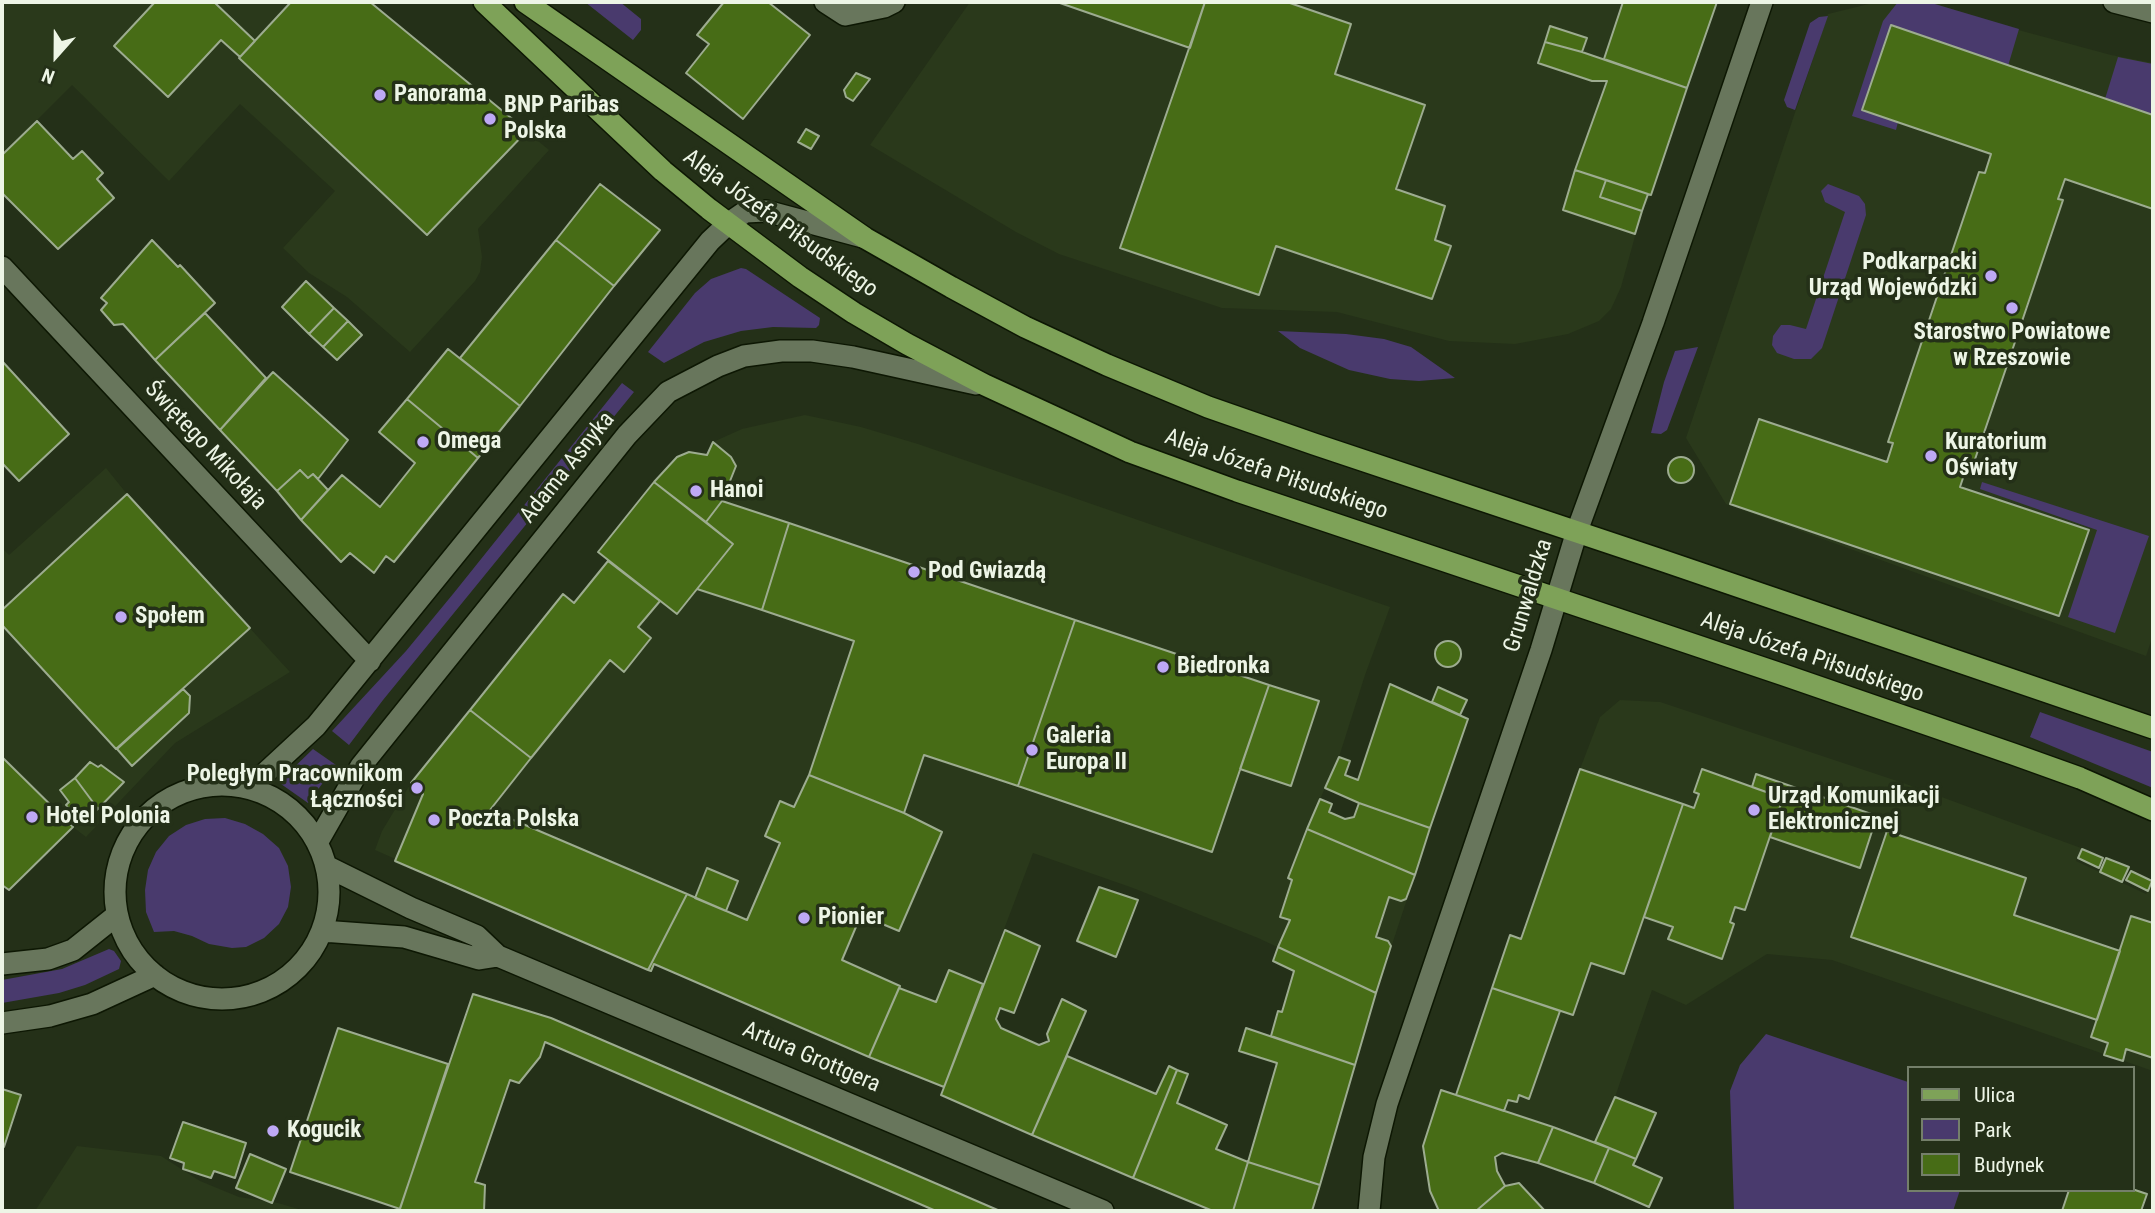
<!DOCTYPE html>
<meta charset="utf-8">
<style>
body{margin:0}
#map{position:relative;width:2155px;height:1213px;overflow:hidden;background:#243018;font-family:"Roboto Condensed",sans-serif}
canvas{display:block}
.frame{position:absolute;inset:0;border:4px solid #edf5e6;pointer-events:none}
.legend{position:absolute;left:1907px;top:1066px;width:228px;height:126px;box-sizing:border-box;background:#243018;border:2px solid #747f6a;margin:0;padding:9px 12px;list-style:none;font-size:21px;color:#edf5e6}
.legend li{display:flex;align-items:center;gap:14px;height:35px}
.legend b{width:35px;border:2px solid #747f6a}
.north{position:absolute;left:21px;top:21px;width:70px;height:70px;-webkit-text-stroke:5px #243018;paint-order:stroke;rotate:201deg;font-size:19px;font-weight:700;line-height:28px;text-align:center;color:#edf5e6}
.north::after{content:'';display:block;margin:auto;width:24px;height:32px;background:#edf5e6;clip-path:polygon(50% 0,100% 100%,50% 72%,0 100%)}
</style>
<div id="map">
<canvas width="2155" height="1213"></canvas>
<div class="frame"></div>
<ul class="legend">
<li><b style="height:9px;background:#7ea258"></b>Ulica</li>
<li><b style="height:19px;background:#493a6d"></b>Park</li>
<li><b style="height:19px;background:#476c16"></b>Budynek</li>
</ul>
<div class="north">N</div>
</div>
<script>
const g = document.querySelector('canvas').getContext('2d');
g.lineJoin = 'round';
function paint(path, color) { g.fillStyle = color; g.fill(path, 'evenodd'); }
const poly = rows => new Path2D(rows.map(r => 'M' + r).join(''));
function trace(path, color, width, dash) { g.strokeStyle = color; g.lineWidth = width; g.lineCap = dash ? 'butt' : 'round'; g.setLineDash(dash || []); g.stroke(path); }
function label(font, color, halo, rows, align = 'center') {
  g.font = font + ' "Roboto Condensed",sans-serif'; g.lineWidth = 7; g.setLineDash([]); g.textBaseline = 'middle'; g.strokeStyle = halo; g.fillStyle = color; for (const [text, x, y, turn = 0] of rows) {
    g.save(); g.translate(x, y); g.rotate((+turn || 0) * Math.PI / 180); g.textAlign = isNaN(turn) ? turn : align; if (halo) g.strokeText(text, 0, 0); g.fillText(text, 0, 0); g.restore();
  }
}
const built = poly([
 [2,2,370,2,549,150,478,229,482,257,480,272,475,281,410,352,347,297,309,273,283,248,335,191,240,104,169,181,72,85,2,155],
 [970,2,1717,2,1651,195,1642,211,1621,287,1611,309,1599,321,1568,334,1515,344,1449,341,1337,312,1222,308,1059,254,1016,232,870,145],
 [1877,2,1930,2,2011,28,2111,55,2153,63,2153,635,2146,656,1726,504,1686,438,1828,14],
 [805,415,861,427,918,444,1390,607,1365,675,1339,757,1307,828,1415,875,1376,993,1258,938,1133,888,1033,853,944,1087,654,964,648,970,375,850,382,831,411,783,563,594,574,602,608,561,677,614,733,544,654,482,670,463,677,457,689,452,707,454,713,442,742,429],
 [106,468,127,494,290,672,175,743,86,837,73,827,9,890,2,885,2,548,9,555],
 [1620,700,1660,702,1906,784,2081,848,2076,861,2146,894,2153,883,2153,1071,1832,960,1767,954,1686,1005,1652,990,1615,1097,1595,1142,1456,1095,1510,935,1521,939,1580,769,1600,717],
 [77,1146,161,1156,200,1181,239,1197,278,1203,305,1211,35,1211]
]);
const green = poly([
 [585,2,620,2,641,19,641,30,633,40],
 [1898,2,1928,2,2019,29,2008,66,1891,26,1862,109,1898,122,1896,130,1852,116,1883,21],
 [1828,16,1795,110,1787,107,1784,100,1810,23,1819,17],
 [2118,57,2153,64,2153,115,2105,99],
 [1828,184,1859,196,1865,204,1866,215,1822,348,1811,359,1794,359,1777,353,1772,345,1773,336,1781,325,1790,325,1806,329,1845,212,1825,202,1821,191],
 [741,268,746,269,820,318,819,325,816,328,773,327,741,331,704,342,664,363,648,352,695,293,711,279],
 [1278,331,1346,334,1384,339,1411,347,1455,378,1419,381,1390,379,1349,370,1300,348],
 [1698,347,1667,430,1661,434,1651,433,1664,382,1675,351],
 [622,383,634,392,383,700,349,745,332,731,406,651,453,594],
 [1982,482,2149,536,2115,633,2068,617,2097,530,1980,489],
 [2040,712,2153,752,2153,788,2030,737],
 [313,749,336,765,308,803,281,784,284,777],
 [225,818,245,824,263,834,279,848,288,866,291,887,288,907,279,924,264,938,246,947,232,948,209,944,192,936,174,931,154,932,146,912,145,890,148,870,156,852,169,836,186,825,205,819],
 [109,949,114,951,121,961,119,969,85,985,59,993,2,1003,2,980,62,969],
 [1766,1034,1908,1082,1908,1190,1960,1190,1953,1211,1734,1211,1730,1091,1740,1065]
]);
const building = poly([
 [155,2,214,2,255,41,240,57,221,40,168,97,114,46,155,2],
 [291,2,370,2,527,131,427,235,239,58,291,2],
 [724,2,768,2,810,35,743,119,686,73,709,44,697,35,724,2],
 [1057,2,1205,2,1190,48,1057,2],
 [1205,2,1287,2,1351,24,1335,74,1425,105,1396,189,1445,206,1435,240,1451,246,1432,299,1276,246,1259,295,1120,248,1205,2],
 [1623,2,1717,2,1687,88,1604,59,1623,2],
 [1891,25,2153,115,2153,209,2065,179,2058,199,2063,200,2015,342,1971,471,1966,469,1960,487,2089,530,2059,616,1730,504,1759,419,1887,462,1893,443,1888,442,1979,172,1985,173,1991,154,1862,110,1891,25],
 [1550,26,1587,38,1582,52,1545,42,1550,26],
 [1545,42,1582,52,1687,88,1651,195,1575,170,1607,81,1592,81,1538,63,1545,42],
 [856,73,870,79,853,101,846,97,844,90,856,73],
 [37,121,73,159,82,151,103,173,97,179,114,198,58,249,2,193,2,155,37,121],
 [806,129,819,136,811,149,798,142,806,129],
 [1575,170,1606,180,1600,197,1642,211,1635,234,1563,210,1575,170],
 [1606,180,1648,194,1642,211,1600,197,1606,180],
 [600,184,660,230,614,286,556,240,600,184],
 [152,240,178,267,180,265,215,303,155,360,123,324,114,325,101,310,107,303,101,298,152,240],
 [556,240,614,286,520,406,460,358,556,240],
 [306,281,334,308,309,334,282,307,306,281],
 [334,308,348,321,323,347,309,334,334,308],
 [205,313,266,378,220,430,155,360,205,313],
 [348,321,362,335,337,360,323,347,348,321],
 [448,349,520,406,478,458,407,399,448,349],
 [2,361,69,434,19,481,2,463,2,361],
 [273,372,348,440,318,479,313,474,308,478,300,470,277,491,220,430,273,372],
 [407,399,478,458,394,562,386,556,374,573,350,553,341,562,301,520,342,475,380,507,415,463,379,432,407,399],
 [713,442,731,457,736,466,722,501,706,522,654,482,677,457,689,452,707,455,713,442],
 '1668 470a13 13 0 1 1 26 0a13 13 0 1 1-26 0Z',
 [300,470,308,478,313,474,328,490,301,520,277,491,300,470],
 [654,482,733,544,677,614,598,552,654,482],
 [127,494,250,628,116,749,2,625,2,610,127,494],
 [722,501,789,523,762,610,697,589,733,544,706,522,722,501],
 [789,523,1075,620,1018,786,924,755,904,813,809,775,854,641,762,610,789,523],
 [608,561,660,601,638,627,651,638,624,672,610,660,531,758,470,710,563,594,574,603,608,561],
 [1075,620,1269,685,1212,852,1018,786,1075,620],
 '1435 654a13 13 0 1 1 26 0a13 13 0 1 1-26 0Z',
 [1390,684,1468,719,1430,828,1359,803,1325,788,1339,757,1350,761,1345,775,1358,780,1390,684],
 [1269,685,1319,701,1291,786,1240,769,1269,685],
 [1438,687,1467,700,1460,715,1432,702,1438,687],
 [183,689,190,696,189,713,132,766,117,749,183,689],
 [470,710,531,758,490,810,687,894,648,970,395,861,423,794,411,783,470,710],
 [3,758,73,827,9,890,2,885,3,758],
 [90,762,98,767,101,765,124,782,98,809,75,778,90,762],
 [1580,769,1683,804,1624,974,1591,963,1573,1015,1492,988,1510,935,1521,939,1580,769],
 [1702,769,1783,798,1745,910,1735,907,1730,922,1734,924,1722,959,1668,939,1673,927,1644,917,1683,804,1694,808,1699,794,1694,792,1702,769],
 [1756,774,1877,816,1860,868,1770,837,1783,798,1752,787,1756,774],
 [809,775,904,813,942,832,899,931,861,915,842,960,900,986,869,1057,654,964,651,971,648,970,687,894,747,920,780,843,765,836,780,801,794,807,809,775],
 [75,778,98,809,79,824,66,805,69,802,60,790,75,778],
 [1320,799,1332,804,1329,812,1345,819,1354,817,1359,803,1430,828,1415,875,1307,829,1320,799],
 [1307,829,1415,875,1406,899,1401,901,1389,897,1376,937,1388,941,1391,946,1376,993,1278,947,1290,920,1280,917,1292,880,1288,878,1307,829],
 [1887,831,2026,878,2014,915,2120,951,2097,1020,1851,937,1887,831],
 [2082,849,2103,858,2099,868,2078,858,2082,849],
 [2106,858,2129,867,2122,882,2100,872,2106,858],
 [707,868,738,881,726,911,695,898,707,868],
 [2131,871,2152,881,2148,891,2126,880,2131,871],
 [1099,887,1138,900,1116,957,1077,941,1099,887],
 [2131,916,2153,923,2153,1058,2126,1049,2123,1061,2104,1055,2108,1043,2091,1037,2131,916],
 [1005,930,1040,946,1014,1013,1000,1008,996,1019,1001,1028,1039,1045,1049,1041,1047,1034,1062,999,1086,1011,1032,1135,941,1095,1005,930],
 [1278,947,1376,993,1355,1065,1271,1036,1278,1011,1282,1012,1294,971,1273,961,1278,947],
 [949,970,983,984,944,1087,869,1057,899,988,936,1002,949,970],
 [1492,988,1560,1011,1529,1099,1519,1095,1517,1102,1508,1100,1504,1111,1456,1095,1492,988],
 [473,994,551,1018,1000,1211,936,1211,545,1042,540,1057,519,1083,510,1080,475,1182,485,1185,484,1211,399,1211,473,994],
 [338,1028,448,1064,400,1209,290,1172,338,1028],
 [1246,1028,1355,1065,1320,1185,1248,1162,1277,1063,1239,1051,1246,1028],
 [1067,1056,1156,1094,1169,1066,1177,1070,1133,1178,1032,1135,1067,1056],
 [1177,1070,1188,1074,1177,1103,1227,1125,1216,1149,1248,1162,1233,1211,1213,1211,1133,1178,1177,1070],
 [2,1089,21,1095,4,1147,2,1147,2,1089],
 [1441,1090,1553,1127,1538,1163,1502,1153,1495,1157,1497,1171,1505,1186,1476,1211,1439,1211,1430,1191,1423,1146,1441,1090],
 [1615,1097,1656,1113,1636,1159,1595,1142,1615,1097],
 [183,1122,246,1143,235,1178,214,1171,211,1178,183,1169,184,1163,170,1158,183,1122],
 [1553,1127,1609,1148,1594,1183,1538,1163,1553,1127],
 [1609,1148,1636,1159,1633,1165,1662,1178,1649,1207,1594,1183,1609,1148],
 [250,1154,286,1169,272,1203,236,1188,250,1154],
 [1248,1162,1320,1185,1312,1211,1233,1211,1248,1162],
 [1519,1183,1545,1211,1476,1211,1505,1186,1519,1183],
 [2132,1189,2147,1194,2141,1211,2062,1211,2069,1190,2132,1189]
]);
const minor = poly([
 [825,2,845,15,884,7,894,2],
 [2114,2,2153,12],
 [2,267,370,661],
 '115 892a107 107 0 1 1 214 0a107 107 0 1 1-214 0Z',
 [249,788,316,726,710,241,729,223,745,212,766,211,863,237],
 [317,843,361,766,627,435,668,392,718,366,744,356,781,351,812,351,853,357,976,384],
 [326,866,411,908,477,936,498,956,1103,1211],
 [322,931,404,937,479,959,498,956],
 [2,964,48,959,73,950,117,915],
 [2,1023,50,1016,92,1004,155,975],
 [1369,1211,1374,1157,1387,1104,1541,650,1577,531,1653,323,1762,2]
]);
const major = poly([
 [484,2,663,171,709,209,800,277,854,313,907,344,985,385,1130,452,1237,491,1784,675,2013,754,2080,778,2153,810],
 [525,2,865,238,951,287,1025,327,1107,365,1208,407,1314,444,1664,561,2153,728]
]);
const markers = [
 [380,95,7,"#bea9f5"],
 [490,119,7,"#bea9f5"],
 [1991,276,7,"#bea9f5"],
 [2012,308,7,"#bea9f5"],
 [423,442,7,"#bea9f5"],
 [1931,456,7,"#bea9f5"],
 [696,491,7,"#bea9f5"],
 [914,572,7,"#bea9f5"],
 [121,617,7,"#bea9f5"],
 [1163,667,7,"#bea9f5"],
 [1032,750,7,"#bea9f5"],
 [417,788,7,"#bea9f5"],
 [1754,810,7,"#bea9f5"],
 [32,817,7,"#bea9f5"],
 [434,820,7,"#bea9f5"],
 [804,918,7,"#bea9f5"],
 [273,1131,7,"#bea9f5"]
];
const poiNames = [
 ["Panorama",394,95],
 ["BNP Paribas",504,106],
 ["Polska",504,132],
 ["Podkarpacki",1977,263,"right"],
 ["Urząd Wojewódzki",1977,289,"right"],
 ["Starostwo Powiatowe",2012,333,"center"],
 ["w Rzeszowie",2012,359,"center"],
 ["Omega",437,442],
 ["Kuratorium",1945,443],
 ["Oświaty",1945,469],
 ["Hanoi",710,491],
 ["Pod Gwiazdą",928,572],
 ["Społem",135,617],
 ["Biedronka",1177,667],
 ["Galeria",1046,737],
 ["Europa II",1046,763],
 ["Poległym Pracownikom",403,775,"right"],
 ["Łączności",403,801,"right"],
 ["Urząd Komunikacji",1768,797],
 ["Elektronicznej",1768,823],
 ["Hotel Polonia",46,817],
 ["Poczta Polska",448,820],
 ["Pionier",818,918],
 ["Kogucik",287,1131]
];
const streetNames = [
 ["Aleja Józefa Piłsudskiego",780,224,36],
 ["Świętego Mikołaja",205,446,47],
 ["Adama Asnyka",568,468,-51],
 ["Aleja Józefa Piłsudskiego",1276,475,19],
 ["Grunwaldzka",1529,596,-73],
 ["Aleja Józefa Piłsudskiego",1812,658,19],
 ["Artura Grottgera",811,1058,23]
];
paint(built, '#2a391b');
paint(green, '#493a6d');
paint(building, '#476c16');
trace(building, '#9dac90', 2);
trace(minor, '#0d1703', 24);
trace(major, '#0d1703', 24);
trace(minor, '#68765c', 21);
trace(major, '#7ea258', 21);
for (const [x, y, r, color] of markers) { const dot = new Path2D(); dot.arc(x, y, r, 0, 2 * Math.PI); g.fillStyle = color; g.fill(dot); trace(dot, '#243018', 2.5); }
label('bold 23px', '#edf5e6', '#243018', poiNames, 'left');
label('23px', '#edf5e6', '#243018', streetNames);
</script>
